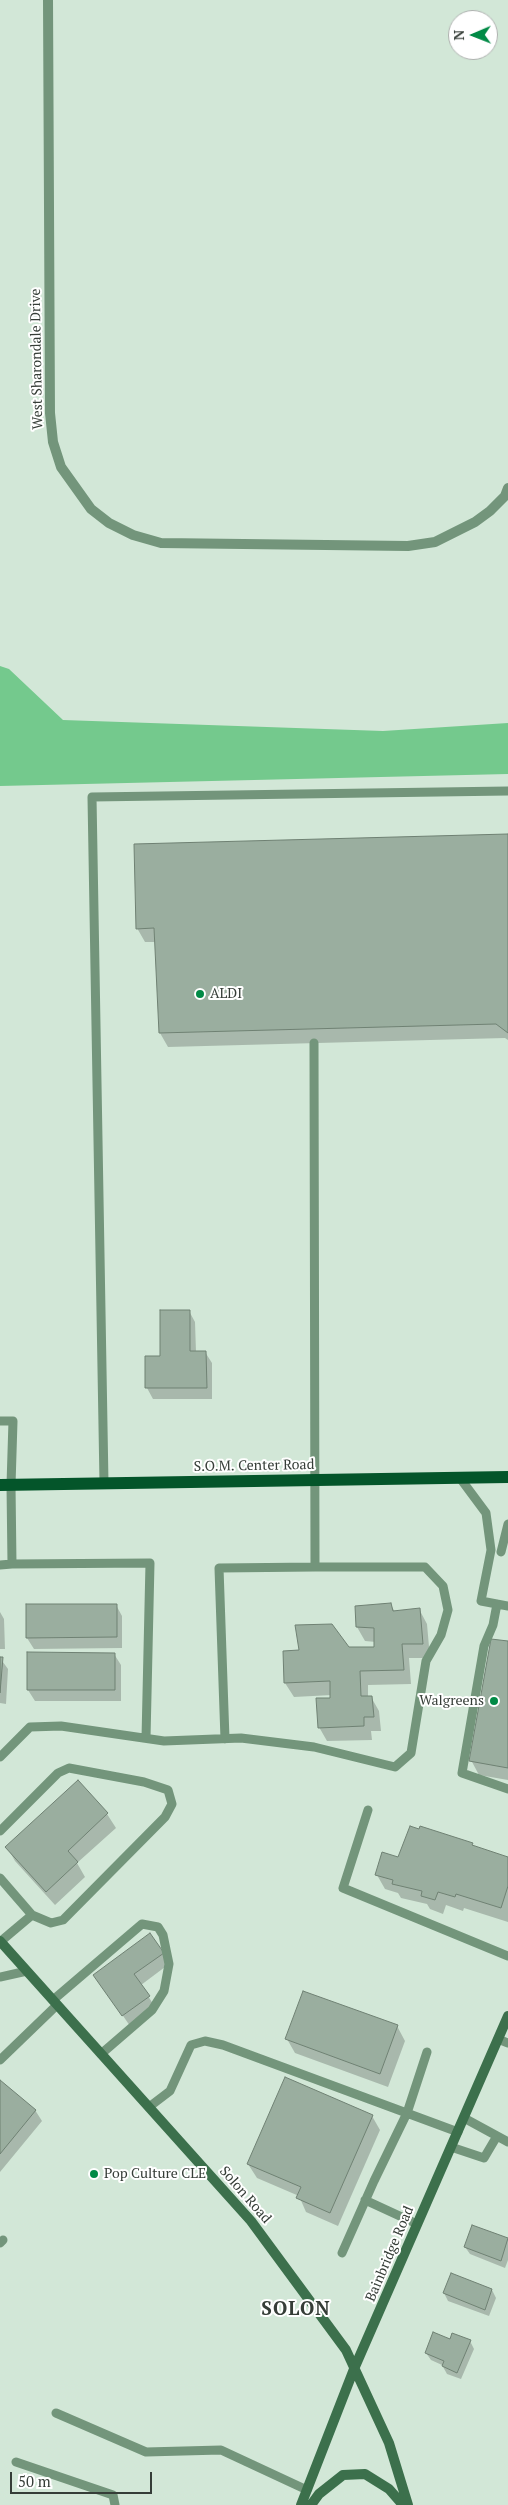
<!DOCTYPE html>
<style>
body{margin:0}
#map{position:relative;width:508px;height:2505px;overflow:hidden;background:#d2e7d7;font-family:"PT Serif",serif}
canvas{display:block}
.north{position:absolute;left:448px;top:10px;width:50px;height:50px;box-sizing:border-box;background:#fff;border:1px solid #aeb1af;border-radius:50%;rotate:269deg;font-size:14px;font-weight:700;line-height:20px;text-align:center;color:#353d37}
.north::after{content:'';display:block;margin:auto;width:18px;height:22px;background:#018a46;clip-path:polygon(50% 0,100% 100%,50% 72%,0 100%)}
.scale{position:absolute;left:10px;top:2472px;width:142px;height:22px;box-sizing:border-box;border:2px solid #353d37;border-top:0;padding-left:6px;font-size:15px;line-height:18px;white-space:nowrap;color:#353d37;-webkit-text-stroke:4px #fff;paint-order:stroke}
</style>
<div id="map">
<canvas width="508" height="2505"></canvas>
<div class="north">N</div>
<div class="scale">50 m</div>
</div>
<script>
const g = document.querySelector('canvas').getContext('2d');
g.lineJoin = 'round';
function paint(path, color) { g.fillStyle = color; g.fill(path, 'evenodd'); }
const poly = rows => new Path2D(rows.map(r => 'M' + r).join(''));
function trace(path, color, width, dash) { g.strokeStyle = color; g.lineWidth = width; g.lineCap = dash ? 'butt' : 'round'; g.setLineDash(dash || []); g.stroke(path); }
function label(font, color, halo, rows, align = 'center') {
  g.font = font + ' "PT Serif",serif'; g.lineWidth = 4; g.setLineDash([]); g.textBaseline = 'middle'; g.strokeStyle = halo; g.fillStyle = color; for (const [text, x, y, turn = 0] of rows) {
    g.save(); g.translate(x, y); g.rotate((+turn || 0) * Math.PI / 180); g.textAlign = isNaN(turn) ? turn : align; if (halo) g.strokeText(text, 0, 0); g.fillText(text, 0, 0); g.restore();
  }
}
const forest = poly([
 [0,666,9,669,63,720,383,731,508,723,508,774,0,786]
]);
const shadow = poly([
 [508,835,508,1040,505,1038,168,1047,160,1033,155,942,145,942,137,928],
 [189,1311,195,1322,196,1352,205,1352,212,1363,212,1399,153,1399,147,1388,161,1357],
 [390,1604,395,1612,419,1609,427,1624,430,1658,409,1658,411,1684,368,1685,368,1697,371,1697,379,1711,381,1731,371,1731,372,1740,327,1741,319,1727,332,1695,294,1697,285,1683,349,1649,376,1648,376,1642,365,1641,357,1627],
 [116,1605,122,1616,122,1648,34,1649,27,1638],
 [0,1612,4,1619,5,1649,0,1649],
 [508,1643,508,1780,479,1775,471,1760],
 [114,1654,121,1665,121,1701,35,1701,28,1690],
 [0,1658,8,1669,6,1704,0,1703],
 [78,1782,107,1814,116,1828,77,1863,85,1877,55,1905,15,1861,7,1847],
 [472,1844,474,1847,508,1858,508,1922,464,1908,463,1911,446,1905,443,1914,430,1909,427,1904,401,1898,398,1893,385,1889,377,1875,399,1859],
 [163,1953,169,1964,141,1985,155,2007,130,2026,95,1975],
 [397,2026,405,2041,388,2087,295,2053,287,2039],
 [0,2081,35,2110,42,2121,0,2172],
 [372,2116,380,2130,338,2226,306,2212,299,2196,257,2178,248,2164],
 [473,2226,508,2240,508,2260,505,2268,470,2254,465,2247],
 [492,2290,496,2298,489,2316,448,2301,444,2293],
 [451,2341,470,2341,474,2349,461,2379,447,2374,442,2365,431,2360,426,2353]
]);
const building = poly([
 [508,834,508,1033,496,1024,159,1033,154,928,136,929,134,844,508,834],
 [160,1310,190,1310,190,1351,206,1351,207,1388,145,1388,145,1356,160,1356,160,1310],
 [391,1603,393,1611,420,1608,423,1644,402,1644,404,1670,360,1671,361,1696,372,1696,374,1717,364,1717,364,1726,318,1728,316,1698,330,1698,330,1681,284,1683,283,1651,299,1650,295,1625,332,1624,349,1647,374,1647,374,1628,356,1627,355,1606,391,1603],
 [26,1604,117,1604,117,1637,26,1638,26,1604],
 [491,1639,508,1641,508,1768,469,1761,491,1639],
 [27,1652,115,1653,115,1690,27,1690,27,1652],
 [0,1657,3,1657,0,1693,0,1657],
 [78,1780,108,1813,68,1851,78,1862,46,1892,5,1847,78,1780],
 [410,1826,419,1829,420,1826,473,1843,472,1845,508,1857,508,1886,501,1908,456,1894,455,1897,438,1892,435,1900,421,1896,422,1891,392,1884,393,1880,375,1875,382,1852,398,1857,410,1826],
 [150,1933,164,1953,134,1974,150,1996,122,2016,93,1975,150,1933],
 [303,1991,398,2025,380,2074,285,2039,303,1991],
 [285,2077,373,2115,330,2213,296,2198,301,2187,247,2164,285,2077],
 [0,2080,36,2110,0,2154,0,2080],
 [472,2225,508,2238,501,2261,464,2247,472,2225],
 [451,2273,492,2289,485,2310,443,2293,451,2273],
 [433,2332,450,2339,452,2333,471,2340,457,2373,442,2366,444,2361,425,2353,433,2332]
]);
const lane = poly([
 [0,1421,13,1421,11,1485,12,1564,0,1565],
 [460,1478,486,1513,491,1550,481,1601,508,1606],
 [104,1483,92,797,508,791],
 [501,1552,508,1524],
 [12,1564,150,1563,146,1738],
 [497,1604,493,1625,484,1646,462,1773,508,1789],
 [225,1739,219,1568,315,1567],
 [0,1757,30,1727,61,1726,164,1741,241,1738,314,1747,395,1767,411,1753,426,1661,441,1635,448,1610,443,1586,425,1567,315,1567,314,1043],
 [368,1810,343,1888,508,1956],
 [0,1831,58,1773,69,1768,144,1782,168,1790,172,1804,165,1817,63,1920,51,1923,32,1915,0,1942],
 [0,1878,32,1915],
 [0,1977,27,1971],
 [53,2000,142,1924,158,1927,163,1935,169,1964,164,1991,152,2010,101,2054],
 [498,2039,508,2043],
 [0,2060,57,2005],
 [149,2107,170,2091,191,2045,205,2041,223,2045,458,2132],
 [464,2118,508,2142],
 [451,2147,484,2158,497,2136],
 [365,2200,417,2224],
 [0,2243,3,2240],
 [342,2253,374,2181,407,2113,427,2052],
 [56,2413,146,2452,221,2450,307,2490],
 [16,2462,113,2495,115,2505]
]);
const street = poly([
 [48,0,50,413,53,442,61,467,91,509,109,523,133,535,161,543,408,546,435,542,475,522,490,511,505,496,508,488]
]);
const secondary = poly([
 [0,1941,251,2221,346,2350,389,2443,408,2505],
 [301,2505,354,2369,508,2016],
 [311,2505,319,2494,343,2475,365,2474,389,2489,403,2505]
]);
const primary = poly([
 [0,1485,508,1477]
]);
const markers = [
 [200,994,5,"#018a46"],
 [494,1701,5,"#018a46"],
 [94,2174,5,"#018a46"]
];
const streetNames = [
 ["West Sharondale Drive",37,359,-91],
 ["S.O.M. Center Road",254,1466,-1],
 ["Solon Road",245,2195,49],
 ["Bainbridge Road",390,2254,-67]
];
const poiNames = [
 ["ALDI",210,994],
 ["Walgreens",484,1701,"right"],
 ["Pop Culture CLE",104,2174]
];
const districtNames = [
 ["SOLON",296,2310]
];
paint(forest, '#74c98d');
paint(shadow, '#0003');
paint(building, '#9aae9f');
trace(building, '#6f8173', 1);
trace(lane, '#73957b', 9);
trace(street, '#73957b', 10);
trace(secondary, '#3c704c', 10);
trace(primary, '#04552a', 12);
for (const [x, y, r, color] of markers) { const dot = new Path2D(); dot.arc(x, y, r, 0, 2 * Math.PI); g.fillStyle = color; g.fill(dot); trace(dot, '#fff', 2); }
label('14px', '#353d37', '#fff', streetNames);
label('14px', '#353d37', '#fff', poiNames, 'left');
g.letterSpacing = '1px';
label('bold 19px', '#353d37', '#fff', districtNames);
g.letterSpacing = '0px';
</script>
